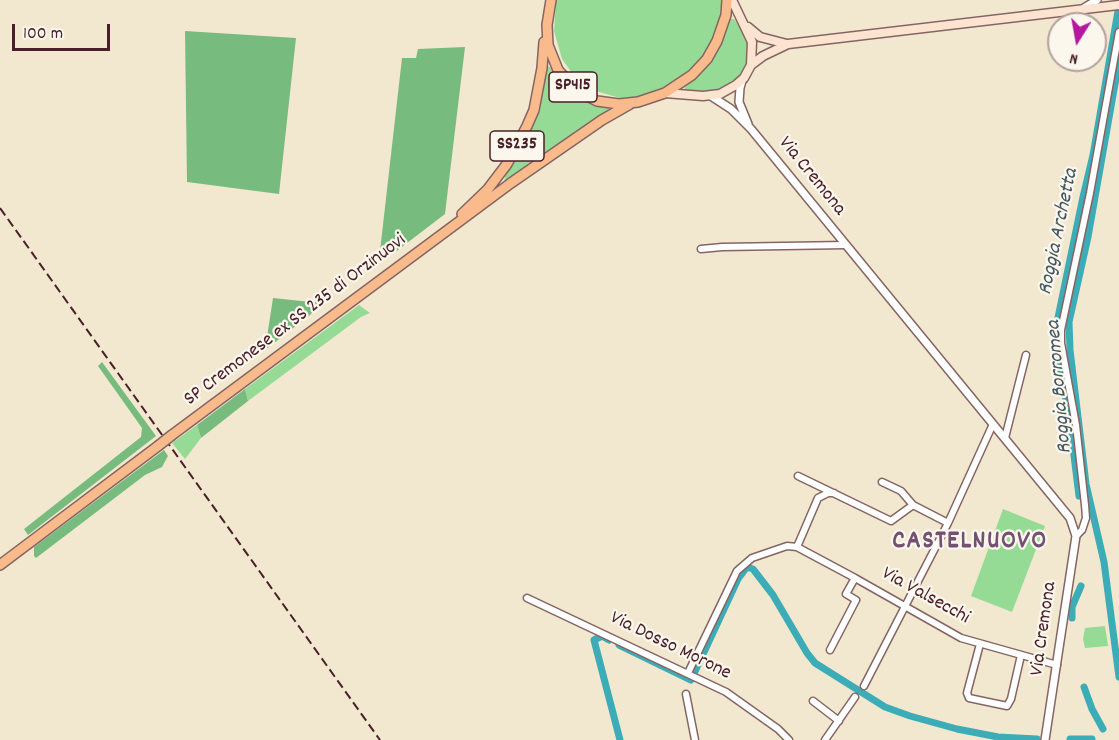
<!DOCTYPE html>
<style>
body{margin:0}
#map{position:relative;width:1119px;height:740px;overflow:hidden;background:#f2e8cf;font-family:Dekko,sans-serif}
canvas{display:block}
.north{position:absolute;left:1047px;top:12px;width:60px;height:60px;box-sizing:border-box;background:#fbf7ec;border:2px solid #b4a19f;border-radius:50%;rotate:191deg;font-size:16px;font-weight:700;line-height:24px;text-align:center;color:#4a1f2b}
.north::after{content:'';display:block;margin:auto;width:21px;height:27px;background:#b5179e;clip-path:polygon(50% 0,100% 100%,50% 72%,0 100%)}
.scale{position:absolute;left:12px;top:24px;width:98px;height:27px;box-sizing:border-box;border:3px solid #4a1f2b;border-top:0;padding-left:8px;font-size:18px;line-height:21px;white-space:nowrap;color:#4a1f2b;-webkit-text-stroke:4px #fbf7ec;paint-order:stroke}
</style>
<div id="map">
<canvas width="1119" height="740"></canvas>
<div class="north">N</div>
<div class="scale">100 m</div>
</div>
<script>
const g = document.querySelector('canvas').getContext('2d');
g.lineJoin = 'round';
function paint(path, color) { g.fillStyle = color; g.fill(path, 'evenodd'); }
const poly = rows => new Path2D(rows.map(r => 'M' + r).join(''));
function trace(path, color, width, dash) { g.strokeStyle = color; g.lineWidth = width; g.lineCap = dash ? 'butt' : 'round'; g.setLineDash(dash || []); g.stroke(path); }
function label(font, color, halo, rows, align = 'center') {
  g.font = font + ' Dekko,sans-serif'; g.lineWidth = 4.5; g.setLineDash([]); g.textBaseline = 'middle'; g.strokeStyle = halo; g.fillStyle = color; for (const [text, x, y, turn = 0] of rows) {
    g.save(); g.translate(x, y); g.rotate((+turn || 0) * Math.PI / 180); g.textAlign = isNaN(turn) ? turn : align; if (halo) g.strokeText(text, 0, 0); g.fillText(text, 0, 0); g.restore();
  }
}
const green = poly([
 [556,0,722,0,721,14,713,39,704,55,689,70,667,86,654,92,637,97,620,98,592,90,572,73,562,59,554,31],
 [730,19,734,19,747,36,749,45,749,56,744,69,735,81,721,89,711,92,684,90,686,85,697,76,711,62,722,42],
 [546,66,550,67,561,83,571,93,585,101,608,108,610,111,504,184,505,177,523,145,534,121,543,87],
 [359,305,370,313,361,317,248,401,245,389],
 [197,425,201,438,185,459,172,443],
 [1003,509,1045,526,1012,612,971,596],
 [1105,626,1108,646,1085,648,1083,639,1085,628]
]);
const forest = poly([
 [185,31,296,38,279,194,187,182],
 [465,47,445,214,394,253,380,251,402,58,416,58,418,49],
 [273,298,311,302,323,301,310,315,265,350],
 [102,362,156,436,28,535,24,529,141,437,142,428,98,366],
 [245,389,248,401,201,438,197,425],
 [164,450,168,456,162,467,145,475,36,558,34,556,34,547]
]);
const canal = poly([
 [1119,61,1088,237,1069,322,1070,350,1086,484,1104,562,1119,677],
 [1079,496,1069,415,1054,337,1083,197,1093,155,1118,11],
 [1072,618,1072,607,1081,586],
 [609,640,602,636,594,640,620,740],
 [619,645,691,680,738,579,747,567,753,569,773,595,807,653,815,663,885,707,910,716,957,729,998,737,1037,739],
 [1084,687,1092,709,1103,729],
 [1070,739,1092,739]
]);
const minor = poly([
 [701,249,722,247,846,245],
 [1005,438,1026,355],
 [798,476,891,521,913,505],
 [882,482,901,491,913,505,948,523],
 [1076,536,1082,530,1086,518,1085,505,1076,425,1061,343,1061,330,1090,193,1119,32],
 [797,547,818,498,828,493,834,493],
 [527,598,726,692,778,729,789,740],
 [980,644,967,693,969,698,1007,706,1011,699,1021,655],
 [830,650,856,600,846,594,855,578],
 [688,673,737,571,752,558,787,546,797,547,855,578,961,638,1057,665],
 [864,686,948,523,993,424],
 [686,694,695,740],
 [813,701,839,721],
 [825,740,855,697]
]);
const tertiary = poly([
 [1084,8,1097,0],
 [742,81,740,88,739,102,748,124],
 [711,96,731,109,751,129,1070,518,1076,536,1045,740]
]);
const secondary = poly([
 [732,0,752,42,751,65],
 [748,27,760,37,787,44],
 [665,93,703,96,720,94,736,85,744,78,751,65,763,56,788,44,1119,5]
]);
const primary = poly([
 [551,0,547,25,548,45,558,70,577,91,597,101,619,104,638,102,665,93,692,75,707,59,717,41,726,15,727,0],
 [462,214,488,189,507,164,527,126,534,110,542,68,544,42],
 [172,435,511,183,602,120,630,104],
 [0,565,158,446]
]);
const rail = poly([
 [0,208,380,740]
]);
const primaryBridge = poly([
 [158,446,172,435]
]);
const shields = [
 [573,87,48],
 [517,146,54]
];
const shieldNames = [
 ["SP415",573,87],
 ["SS235",517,146]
];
const streetNames = [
 ["Via Cremona",811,177,51],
 ["SP Cremonese ex SS 235 di Orzinuovi",296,321,-37],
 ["Via Valsecchi",925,597,29],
 ["Via Cremona",1045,629,-82],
 ["Via Dosso Morone",670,647,26]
];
const waterNames = [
 ["Roggia Archetta",1060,232,-78],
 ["Roggia Borromea",1061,387,-95]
];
const districtNames = [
 ["CASTELNUOVO",970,543]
];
paint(green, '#95db95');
paint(forest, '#78bb7e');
trace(canal, '#3cadb6', 7);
trace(minor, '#856564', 9);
trace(tertiary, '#856564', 10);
trace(secondary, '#856564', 11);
trace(primary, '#856564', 12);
trace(minor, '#fff', 6);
trace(tertiary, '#fff', 7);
trace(secondary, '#fde4d1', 8);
trace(primary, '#fabb8c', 9);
trace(rail, '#4a1f2b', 2, [9, 4.5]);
trace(primaryBridge, '#856564', 12, []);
trace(primaryBridge, '#fabb8c', 9);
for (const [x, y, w] of shields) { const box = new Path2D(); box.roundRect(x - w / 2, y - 15, w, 30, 4.5); g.fillStyle = '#fbf7ec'; g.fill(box); trace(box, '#4a1f2b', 1.5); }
label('bold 18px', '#4a1f2b', null, shieldNames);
label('20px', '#4a1f2b', '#fbf7ec', streetNames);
label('italic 21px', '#445863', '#fbf7ec', waterNames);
g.letterSpacing = '1.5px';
label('bold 26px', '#745072', '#fbf7ec', districtNames);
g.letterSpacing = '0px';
</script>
